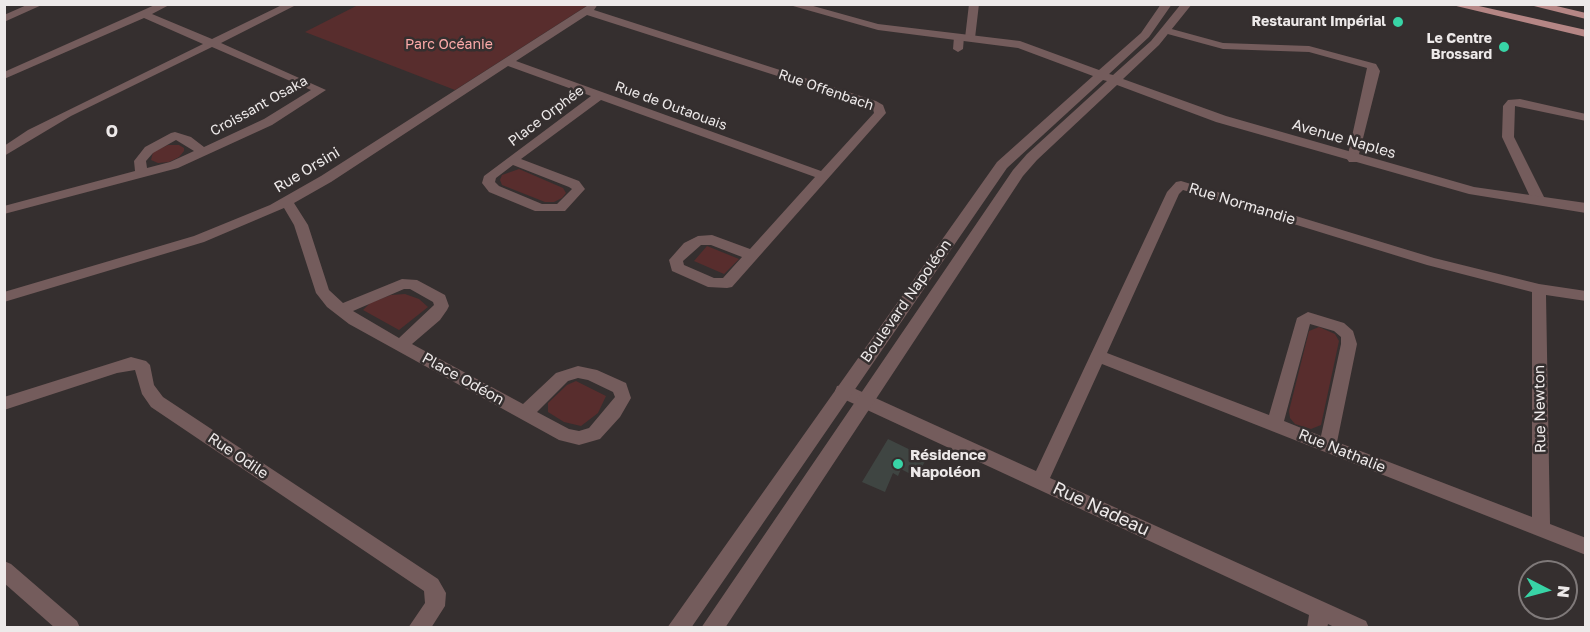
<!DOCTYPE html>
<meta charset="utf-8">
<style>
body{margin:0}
#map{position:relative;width:1590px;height:632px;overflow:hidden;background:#352f2f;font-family:"Golos Text",sans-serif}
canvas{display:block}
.frame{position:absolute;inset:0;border:6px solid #ede9e9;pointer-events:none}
.north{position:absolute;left:1518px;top:560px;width:60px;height:60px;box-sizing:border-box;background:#352f2f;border:2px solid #7f7979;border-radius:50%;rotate:96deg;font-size:16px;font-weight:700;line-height:24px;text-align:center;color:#ede9e9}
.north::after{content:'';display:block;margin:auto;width:21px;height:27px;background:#38d4a6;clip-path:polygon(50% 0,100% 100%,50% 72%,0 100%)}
</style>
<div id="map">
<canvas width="1590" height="632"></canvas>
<div class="frame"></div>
<div class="north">N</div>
</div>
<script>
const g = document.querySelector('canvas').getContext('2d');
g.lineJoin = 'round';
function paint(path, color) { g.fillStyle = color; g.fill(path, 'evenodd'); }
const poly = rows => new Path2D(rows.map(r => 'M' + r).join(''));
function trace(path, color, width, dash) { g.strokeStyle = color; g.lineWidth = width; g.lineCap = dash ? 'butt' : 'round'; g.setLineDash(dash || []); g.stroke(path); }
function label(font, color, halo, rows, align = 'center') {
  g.font = font + ' "Golos Text",sans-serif'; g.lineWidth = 5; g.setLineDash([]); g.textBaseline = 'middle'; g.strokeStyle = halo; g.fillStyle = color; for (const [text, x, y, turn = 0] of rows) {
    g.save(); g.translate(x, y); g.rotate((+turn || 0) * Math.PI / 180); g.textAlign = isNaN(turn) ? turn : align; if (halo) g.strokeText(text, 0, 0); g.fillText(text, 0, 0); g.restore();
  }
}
const green = poly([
 [360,4,588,4,588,5,455,90,305,32],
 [168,145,179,145,184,148,184,151,179,157,169,162,158,163,151,160,153,152],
 [519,169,563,188,566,193,562,198,554,202,545,202,502,185,500,180,502,175],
 [707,246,739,259,724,274,694,261],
 [405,294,419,299,428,307,399,330,363,310,370,303,391,295],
 [1319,327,1335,334,1339,341,1321,425,1311,429,1295,424,1290,418,1289,411,1309,331],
 [576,381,606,396,598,413,581,426,564,422,548,412,548,403,567,385]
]);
const building = poly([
 [888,439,927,458,916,477,901,469,898,476,893,473,885,492,862,482]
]);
const minor = poly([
 [29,4,44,4,4,22,4,15,29,4],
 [157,4,171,4,152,14,212,39,284,4,298,4,221,43,326,90,272,125,178,168,4,214,4,206,135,171,134,161,145,147,171,133,175,132,191,137,204,147,264,119,311,90,212,47,71,116,4,156,4,146,28,130,203,44,144,18,4,79,4,72,157,4],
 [176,140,194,151,170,162,147,168,146,161,153,153,176,140],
 [590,4,598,4,594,10,876,101,883,105,886,113,732,287,727,288,708,287,672,271,669,260,684,243,698,236,712,235,750,249,815,177,601,100,521,159,579,181,585,189,565,211,535,211,489,192,482,183,484,176,591,96,508,66,331,182,294,203,308,225,329,290,343,303,402,279,417,280,445,295,449,306,447,310,440,320,412,344,523,404,556,373,578,366,597,370,626,383,631,398,620,417,600,439,579,445,559,440,349,324,327,307,316,293,294,225,284,208,204,242,4,302,4,292,194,236,270,205,321,176,590,4],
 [587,15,868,105,873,109,874,113,821,171,516,61,587,15],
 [513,165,569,187,572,189,557,204,542,204,499,186,495,182,496,178,513,165],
 [701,245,711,245,742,257,723,278,714,278,684,265,683,261,701,245],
 [404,289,410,289,433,302,434,305,399,338,353,311,404,289],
 [578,378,588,380,613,392,615,397,589,428,579,431,569,429,537,412,568,381,578,378],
 [969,4,979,4,975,38,970,41,965,38,969,4],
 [1168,28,1223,43,1309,46,1376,64,1380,71,1357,162,1349,162,1347,159,1367,68,1309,52,1223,49,1164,33,1163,31,1168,28],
 [959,34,964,37,963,49,958,52,953,49,954,37,959,34],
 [1520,99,1586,114,1586,121,1515,106,1514,137,1546,201,1539,205,1532,201,1502,137,1503,106,1508,100,1520,99],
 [1181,181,1434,258,1539,284,1586,291,1586,301,1546,295,1550,524,1586,538,1586,555,1102,364,1050,478,1366,621,1369,628,1336,628,1328,624,1327,628,1307,628,1309,615,837,396,835,391,837,386,843,385,849,386,1036,471,1167,192,1176,182,1181,181],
 [1183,190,1427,265,1532,292,1532,517,1337,442,1357,344,1353,331,1344,323,1308,312,1297,318,1269,415,1107,353,1179,194,1183,190],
 [1310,324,1334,331,1341,337,1341,344,1321,436,1284,421,1310,324],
 [131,357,146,361,150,365,154,385,163,397,438,579,446,593,445,606,431,628,408,628,425,603,424,591,151,407,142,394,135,370,117,373,4,410,4,397,131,357],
 [4,561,11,564,77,621,80,628,55,628,4,583,4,561]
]);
const tertiary = poly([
 [786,4,806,4,878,24,1020,41,1099,70,1141,33,1161,4,1172,4,1149,37,1109,74,1113,75,1151,41,1181,4,1192,4,1159,45,1123,79,1226,116,1474,187,1586,203,1586,213,1469,194,1216,122,1117,85,1037,160,1023,176,725,628,701,628,1013,170,1027,154,1107,81,1103,80,1007,168,691,628,667,628,997,162,1093,76,1018,48,878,30,786,4]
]);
const primary = poly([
 [1448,4,1470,4,1586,30,1586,37,1448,4],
 [1526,4,1548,4,1586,13,1586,19,1526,4]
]);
const markers = [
 [1398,22,6,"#38d4a6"],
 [1504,47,6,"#38d4a6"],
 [898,464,6,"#38d4a6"]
];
const farPoinames = [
 ["Restaurant Impérial",1386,22],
 ["Le Centre",1492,39],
 ["Brossard",1492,55]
];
const farParknames = [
 ["Parc Océanie",449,45]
];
const farStreetnames = [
 ["Rue Offenbach",826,90,19],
 ["Croissant Osaka",259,106,-29],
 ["Rue de Outaouais",671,106,20],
 ["Place Orphée",546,116,-37]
];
const streetNames = [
 ["Avenue Naples",1344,139,16],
 ["Rue Orsini",307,170,-31],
 ["Rue Normandie",1242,204,17],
 ["Boulevard Napoléon",906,301,-55],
 ["Place Odéon",463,379,29],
 ["Rue Newton",1540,409,-91],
 ["Rue Nathalie",1342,451,22],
 ["Rue Odile",238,456,34]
];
const poiNames = [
 ["Résidence",910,455],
 ["Napoléon",910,472]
];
const neighbourhoodNames = [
 ["O",112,132]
];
const nearStreetnames = [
 ["Rue Nadeau",1101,509,25]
];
paint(green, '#582d2d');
paint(building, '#3f4542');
paint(minor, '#745c5c');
paint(tertiary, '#745c5c');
paint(primary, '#b58685');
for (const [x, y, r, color] of markers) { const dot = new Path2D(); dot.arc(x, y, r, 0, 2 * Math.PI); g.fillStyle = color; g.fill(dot); trace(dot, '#352f2f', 2); }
label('bold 14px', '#ede9e9', '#352f2f', farPoinames, 'right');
label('14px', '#fdaaa9', '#352f2f', farParknames);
label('14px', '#ede9e9', '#352f2f', farStreetnames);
label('15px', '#ede9e9', '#352f2f', streetNames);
label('bold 15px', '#ede9e9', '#352f2f', poiNames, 'left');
label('bold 16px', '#ede9e9', '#352f2f', neighbourhoodNames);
label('18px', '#ede9e9', '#352f2f', nearStreetnames);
</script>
